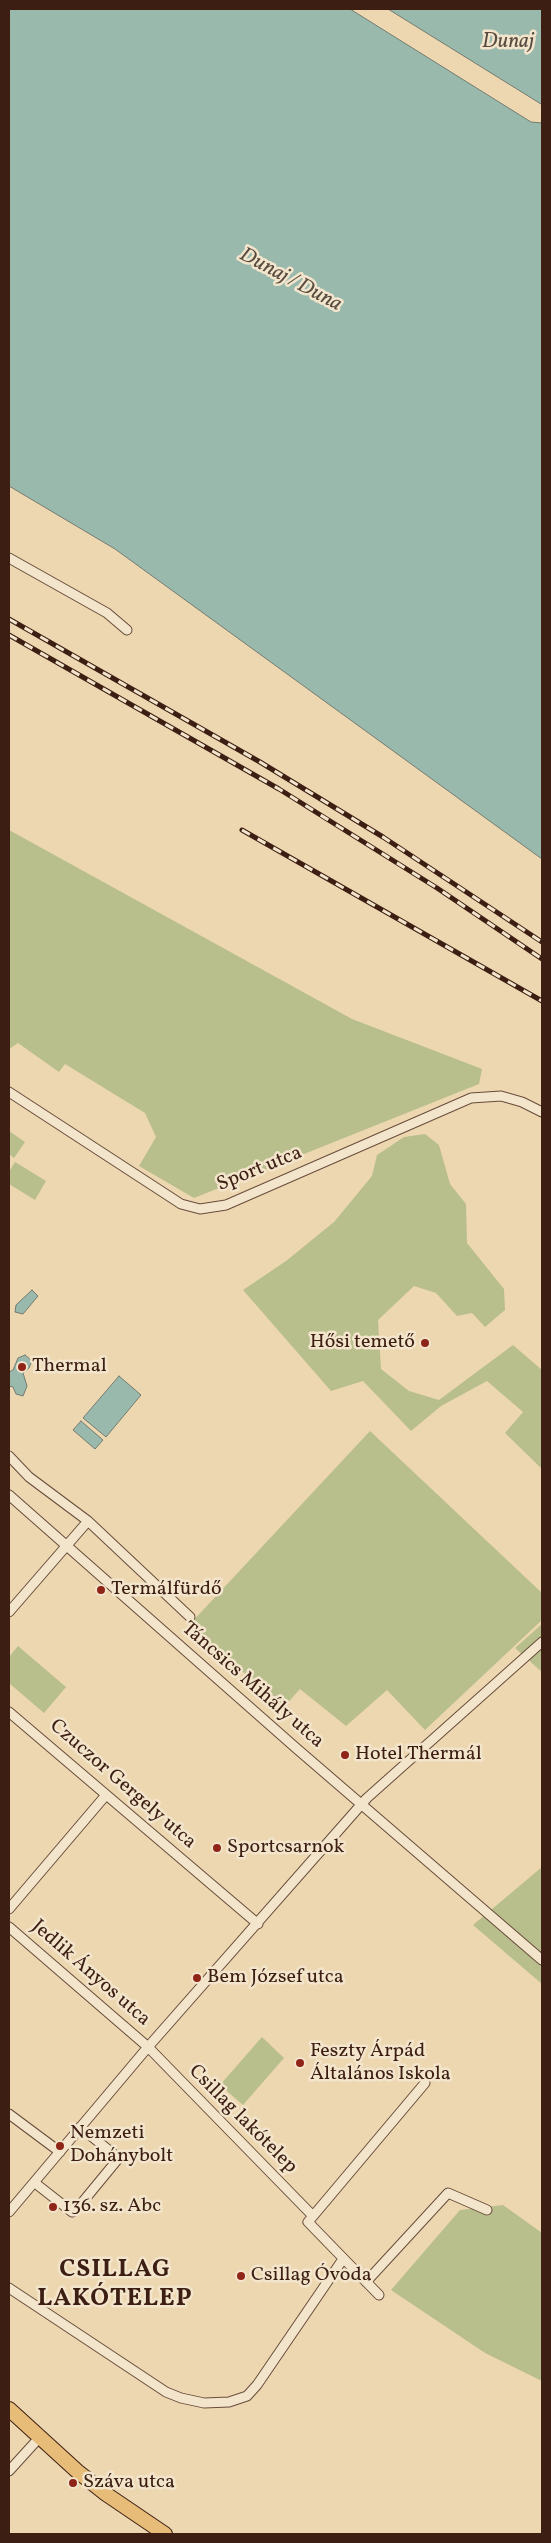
<!DOCTYPE html>
<meta charset="utf-8">
<style>
body{margin:0}
#map{position:relative;width:551px;height:2543px;overflow:hidden;background:#edd7b1;font-family:Vollkorn,serif}
canvas{display:block}
.frame{position:absolute;inset:0;border:10px solid #3c1e13;pointer-events:none}
</style>
<div id="map">
<canvas width="551" height="2543"></canvas>
<div class="frame"></div>
</div>
<script>
const g = document.querySelector('canvas').getContext('2d');
g.lineJoin = 'round';
function paint(path, color) { g.fillStyle = color; g.fill(path, 'evenodd'); }
const poly = rows => new Path2D(rows.map(r => 'M' + r).join(''));
function trace(path, color, width, dash) { g.strokeStyle = color; g.lineWidth = width; g.lineCap = dash ? 'butt' : 'round'; g.setLineDash(dash || []); g.stroke(path); }
function label(font, color, halo, rows, align = 'center') {
  g.font = font + ' Vollkorn,serif'; g.lineWidth = 5; g.setLineDash([]); g.textBaseline = 'middle'; g.strokeStyle = halo; g.fillStyle = color; for (const [text, x, y, turn = 0] of rows) {
    g.save(); g.translate(x, y); g.rotate((+turn || 0) * Math.PI / 180); g.textAlign = isNaN(turn) ? turn : align; if (halo) g.strokeText(text, 0, 0); g.fillText(text, 0, 0); g.restore();
  }
}
const green = poly([
 [9,830,352,1019,482,1069,479,1084,194,1198,139,1166,156,1137,145,1113,65,1064,59,1072,18,1043,9,1049],
 [9,1131,25,1142,14,1158,9,1154],
 [425,1134,439,1145,450,1184,466,1204,467,1243,504,1289,505,1310,485,1327,472,1313,457,1316,436,1293,414,1286,378,1320,381,1369,409,1391,439,1400,513,1345,542,1370,542,1469,505,1433,523,1412,487,1381,441,1406,411,1431,363,1381,331,1391,243,1290,286,1261,334,1222,372,1176,377,1155,404,1137],
 [15,1162,46,1181,35,1200,9,1184,9,1172],
 [370,1431,542,1593,542,1620,425,1730,387,1690,346,1726,300,1689,283,1708,190,1624],
 [542,1624,542,1672,515,1648],
 [18,1646,66,1687,44,1713,9,1683,9,1657],
 [542,1867,542,1984,473,1925],
 [262,2037,284,2058,243,2105,220,2085],
 [503,2205,542,2233,542,2381,485,2353,391,2290,460,2210]
]);
const water = poly([
 [9,9,350,9,531,122,542,123,542,859,115,549,9,486,9,9],
 [388,9,542,9,542,105,541,104,388,9],
 [32,1290,38,1296,23,1314,15,1312,16,1305,32,1290],
 [25,1355,32,1361,29,1368,23,1373,27,1386,23,1396,16,1394,13,1387,9,1386,9,1372,13,1370,18,1358,25,1355],
 [119,1376,141,1395,106,1437,83,1418,119,1376],
 [81,1421,103,1440,95,1449,73,1430,81,1421]
]);
const minor = poly([
 [9,558,107,613,127,630],
 [9,1092,181,1204,200,1209,226,1205,471,1098,501,1096,522,1102,542,1112],
 [9,1456,29,1477,88,1521],
 [9,1495,296,1748,542,1960],
 [9,1612,88,1521,190,1617],
 [9,1712,258,1924],
 [9,1909,106,1795],
 [9,1927,148,2047,313,2216],
 [9,2114,60,2152],
 [35,2183,72,2212,76,2210,118,2159,116,2156,80,2127],
 [9,2212,148,2047,367,1798,542,1642],
 [366,2282,448,2193,487,2210],
 [9,2288,166,2392,181,2398,204,2403,229,2402,247,2396,257,2385,343,2259],
 [379,2295,308,2222,425,2083],
 [9,2471,39,2438]
]);
const primary = poly([
 [9,2409,77,2471,106,2494,165,2534]
]);
const rail = poly([
 [9,619,260,762,383,837,542,942],
 [9,635,279,789,437,888,542,959],
 [242,830,542,1001]
]);
const markers = [
 [425,1343,5,"#8f2418"],
 [22,1367,5,"#8f2418"],
 [101,1590,5,"#8f2418"],
 [345,1755,5,"#8f2418"],
 [217,1848,5,"#8f2418"],
 [197,1978,5,"#8f2418"],
 [300,2063,5,"#8f2418"],
 [60,2146,5,"#8f2418"],
 [53,2207,5,"#8f2418"],
 [241,2276,5,"#8f2418"],
 [73,2483,5,"#8f2418"]
];
const streetNames = [
 ["Sport utca",260,1170,-22],
 ["Táncsics Mihály utca",252,1686,41],
 ["Czuczor Gergely utca",122,1785,41],
 ["Jedlik Ányos utca",90,1974,41],
 ["Csillag lakótelep",242,2120,45]
];
const poiNames = [
 ["Hősi temető",415,1343,"right"],
 ["Thermal",32,1367],
 ["Termálfürdő",111,1590],
 ["Hotel Thermál",355,1755],
 ["Sportcsarnok",227,1848],
 ["Bem József utca",207,1978],
 ["Feszty Árpád",310,2052],
 ["Általános Iskola",310,2075],
 ["Nemzeti",70,2134],
 ["Dohánybolt",70,2157],
 ["136. sz. Abc",63,2207],
 ["Csillag Óvoda",251,2276],
 ["Száva utca",83,2483]
];
const waterNames = [
 ["Dunaj",508,43],
 ["Dunaj / Duna",290,281,28]
];
const districtNames = [
 ["CSILLAG",115,2271],
 ["LAKÓTELEP",115,2300]
];
paint(green, '#b8be8c');
paint(water, '#99b9ad');
trace(water, '#747b6f', 1);
trace(minor, '#684c3a', 11);
trace(primary, '#3c1e13', 16);
trace(minor, '#f3e5cc', 9);
trace(primary, '#e6bc78', 14);
trace(rail, '#3c1e13', 5);
trace(rail, '#f3e5cc', 3, [9]);
for (const [x, y, r, color] of markers) { const dot = new Path2D(); dot.arc(x, y, r, 0, 2 * Math.PI); g.fillStyle = color; g.fill(dot); trace(dot, '#f3e5cc', 2); }
label('20px', '#3c1e13', '#f3e5cc', streetNames);
label('20px', '#3c1e13', '#f3e5cc', poiNames, 'left');
label('italic 21px', '#584c41', '#f3e5cc', waterNames);
g.letterSpacing = '1px';
label('bold 25px', '#3c1e13', '#f3e5cc', districtNames);
g.letterSpacing = '0px';
</script>
